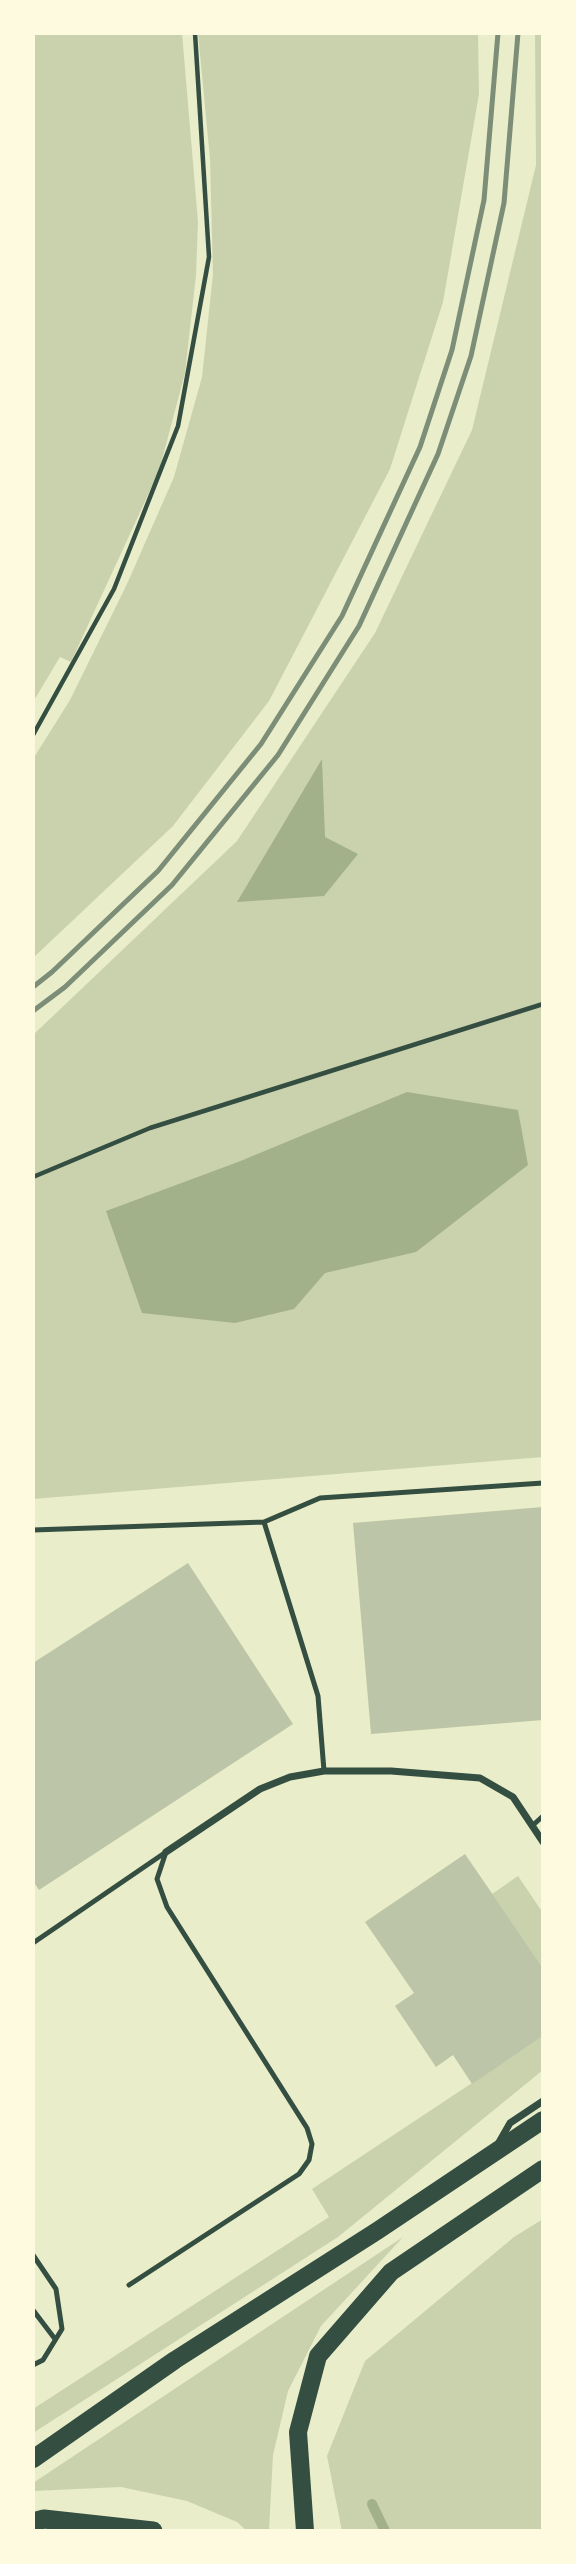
<!DOCTYPE html>
<style>
body{margin:0}
#map{position:relative;width:576px;height:2564px;overflow:hidden;background:#e9edc9;font-family:"Times New Roman",serif}
canvas{display:block}
.frame{position:absolute;inset:0;border:35px solid #fefae0;pointer-events:none}
</style>
<div id="map">
<canvas width="576" height="2564"></canvas>
<div class="frame"></div>
</div>
<script>
const g = document.querySelector('canvas').getContext('2d');
g.lineJoin = 'round';
function paint(path, color) { g.fillStyle = color; g.fill(path, 'evenodd'); }
const poly = rows => new Path2D(rows.map(r => 'M' + r).join(''));
function trace(path, color, width, dash) { g.strokeStyle = color; g.lineWidth = width; g.lineCap = dash ? 'butt' : 'round'; g.setLineDash(dash || []); g.stroke(path); }
const green = poly([
 [33,33,182,33,198,222,196,275,185,373,159,471,71,662,60,657,33,702],
 [198,33,478,33,479,94,443,302,390,469,269,701,173,826,33,958,33,759,70,700,127,584,174,477,202,377,213,274,210,159],
 [535,33,543,33,543,1457,33,1499,33,1035,237,841,375,633,472,430,536,165],
 [518,1876,543,1913,543,1968,492,1894],
 [543,2036,543,2070,338,2237,33,2433,33,2409,329,2217,312,2189],
 [543,2219,543,2531,342,2531,327,2456,365,2361,514,2237],
 [403,2237,321,2326,288,2391,273,2455,269,2531,247,2531,237,2522,187,2501,121,2487,33,2491,33,2483]
]);
const water = poly([
 [322,759,325,837,358,854,324,896,237,902],
 [407,1092,518,1110,528,1165,416,1252,325,1273,294,1309,235,1323,142,1313,106,1211,238,1162]
]);
const stream = poly([
 [372,2504,385,2531]
]);
const building = poly([
 [543,1507,543,1720,371,1734,353,1523],
 [188,1563,293,1724,39,1890,33,1881,33,1663],
 [465,1854,543,1968,543,2036,472,2084,453,2055,436,2067,395,2006,414,1993,365,1922]
]);
const path = poly([
 [33,735,114,589,178,426,209,257,195,33],
 [33,1177,150,1128,543,1004]
]);
const service = poly([
 [264,1522,320,1498,543,1483],
 [33,1530,264,1522,318,1696,324,1771],
 [532,1826,543,1816],
 [33,1943,166,1852,157,1879,167,1907,307,2128,312,2144,309,2160,299,2174,129,2285],
 [33,2255,56,2289,62,2329,43,2360,33,2365],
 [33,2310,55,2339]
]);
const minor = poly([
 [166,1852,260,1789,290,1777,324,1771,391,1771,480,1778,513,1797,543,1842],
 [498,2144,510,2123,543,2101]
]);
const primary = poly([
 [33,2459,175,2360,377,2231,543,2120],
 [305,2531,298,2432,318,2356,391,2272,543,2169]
]);
const trunk = poly([
 [33,2522,44,2519,153,2531]
]);
const rail = poly([
 [33,987,52,972,158,871,261,744,342,616,420,447,452,350,484,200,498,33],
 [33,1011,65,987,172,885,278,755,359,626,438,454,471,356,504,203,518,33]
]);
paint(green, '#cad2ad');
paint(water, '#a3b18a');
trace(stream, '#a3b18a', 10);
paint(building, '#bcc5a7');
trace(path, '#344e41', 4.5);
trace(service, '#344e41', 5);
trace(minor, '#344e41', 7);
trace(primary, '#344e41', 18);
trace(trunk, '#344e41', 19);
trace(rail, '#7c8e77', 5);
</script>
